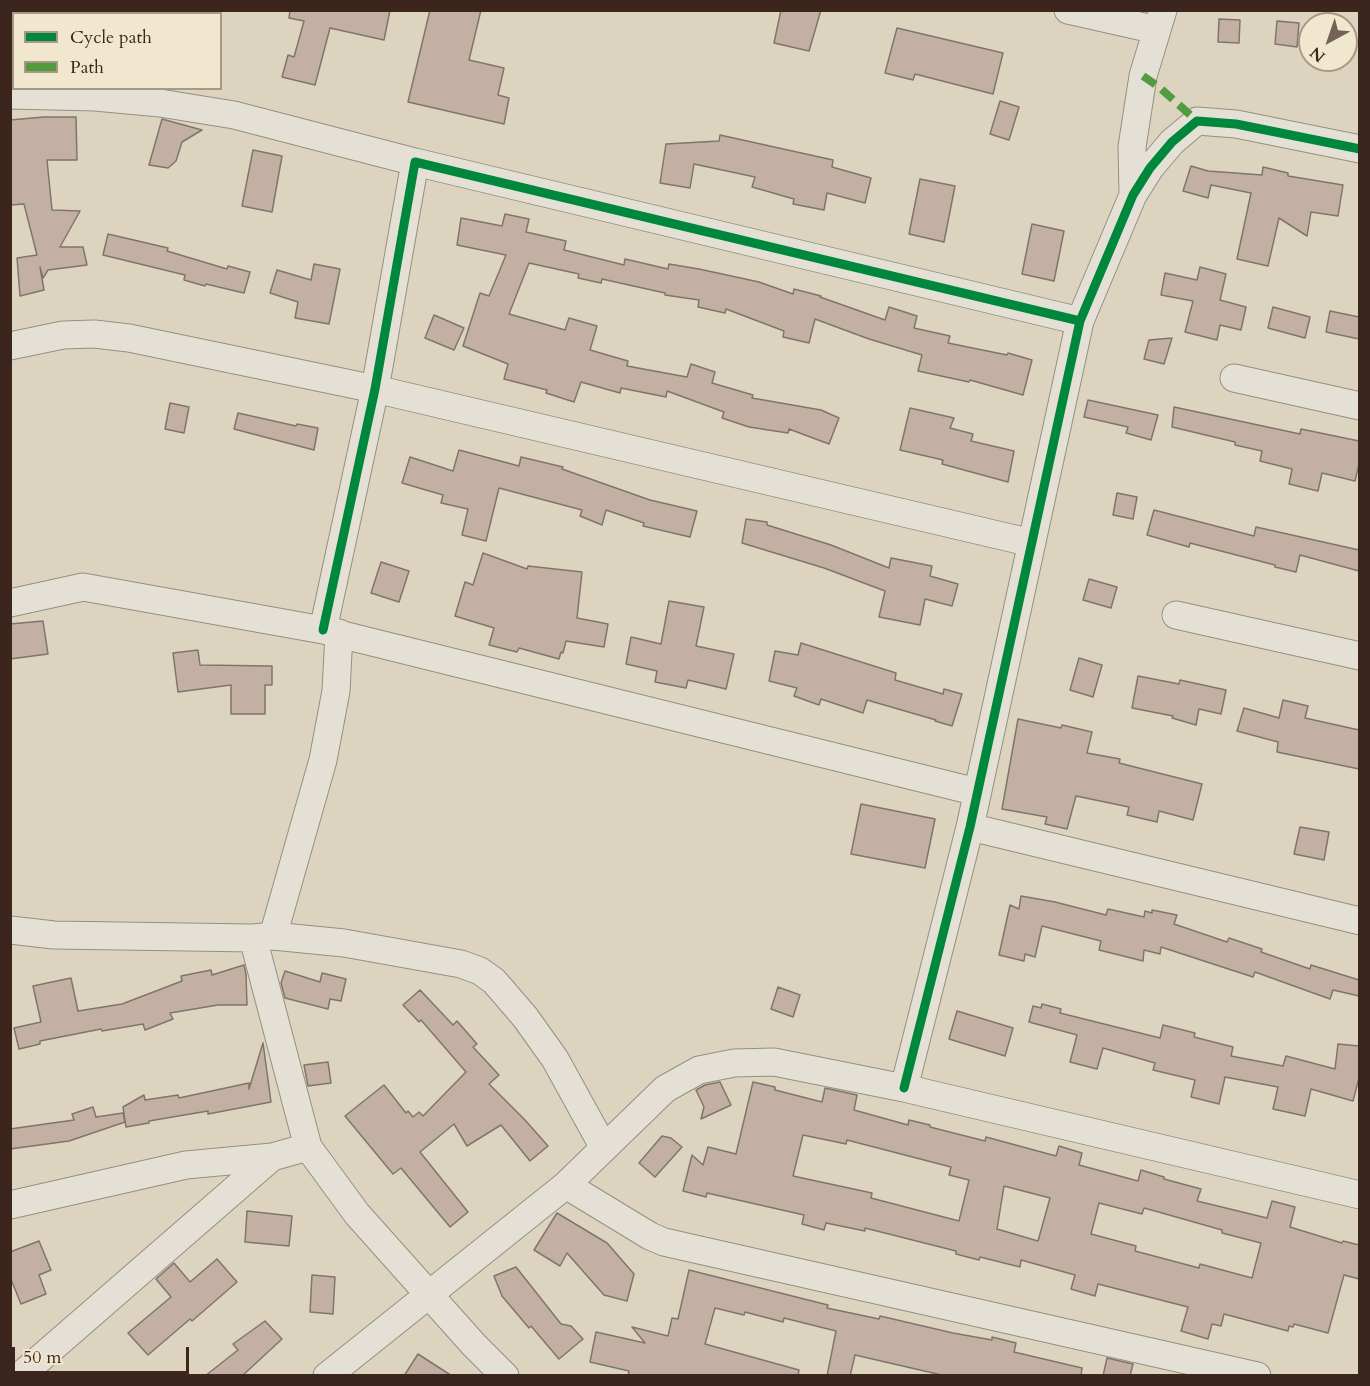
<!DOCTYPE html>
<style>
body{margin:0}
#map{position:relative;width:1370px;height:1386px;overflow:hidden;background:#ddd4c0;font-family:Cardo,serif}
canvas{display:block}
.frame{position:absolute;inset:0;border:12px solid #3b251d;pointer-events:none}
.legend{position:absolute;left:12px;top:12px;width:210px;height:78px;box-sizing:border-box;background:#f1e6ce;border:2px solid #a89987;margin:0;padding:8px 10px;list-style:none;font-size:18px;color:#3b251d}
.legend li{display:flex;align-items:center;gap:12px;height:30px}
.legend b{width:30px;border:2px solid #a89987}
.north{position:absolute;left:1298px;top:12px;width:60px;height:60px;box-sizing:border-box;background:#f1e6ce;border:2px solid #a89987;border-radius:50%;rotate:220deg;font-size:16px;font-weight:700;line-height:24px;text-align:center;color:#3b251d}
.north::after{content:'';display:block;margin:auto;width:21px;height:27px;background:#746256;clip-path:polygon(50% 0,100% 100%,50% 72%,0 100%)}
.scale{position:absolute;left:12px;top:1347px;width:177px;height:27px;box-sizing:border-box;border:3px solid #3b251d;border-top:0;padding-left:8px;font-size:18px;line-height:21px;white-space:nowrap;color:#3b251d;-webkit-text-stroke:4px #f1e6ce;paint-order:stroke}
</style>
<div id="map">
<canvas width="1370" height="1386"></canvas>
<div class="frame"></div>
<ul class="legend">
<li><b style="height:8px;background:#00873e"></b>Cycle path</li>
<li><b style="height:8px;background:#529b3f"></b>Path</li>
</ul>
<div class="north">N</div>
<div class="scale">50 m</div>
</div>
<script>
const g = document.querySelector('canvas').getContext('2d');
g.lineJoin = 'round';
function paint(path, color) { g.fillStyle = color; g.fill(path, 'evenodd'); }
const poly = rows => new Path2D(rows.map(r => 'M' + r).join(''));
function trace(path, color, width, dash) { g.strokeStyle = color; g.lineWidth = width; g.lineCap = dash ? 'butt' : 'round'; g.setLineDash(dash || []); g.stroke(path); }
const building = poly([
 [290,10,390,10,384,40,330,28,315,85,282,77,288,55,294,57,304,21,289,18,290,10],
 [430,10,481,10,469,60,504,68,498,95,509,98,504,124,408,102,430,10],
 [781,10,821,10,809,51,774,43,781,10],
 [1219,19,1240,20,1239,43,1218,42,1219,19],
 [1277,21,1299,23,1297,47,1275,44,1277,21],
 [897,28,1003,53,993,94,915,74,913,80,885,73,897,28],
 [1000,101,1019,107,1009,140,990,134,1000,101],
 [44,117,76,117,77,160,47,160,52,210,80,211,60,247,83,247,87,265,48,270,43,278,40,267,44,290,20,296,17,258,37,255,24,204,10,205,10,120,44,117],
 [162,119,202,130,182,142,176,161,168,168,149,165,162,119],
 [720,135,833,160,832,167,871,178,865,203,827,193,824,210,793,204,794,199,752,187,755,177,694,164,690,188,660,183,666,144,719,141,720,135],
 [253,150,282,156,272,212,242,206,253,150],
 [1191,166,1208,171,1262,175,1263,167,1288,173,1288,176,1343,185,1338,216,1311,212,1307,236,1279,218,1268,266,1237,259,1251,193,1211,185,1208,198,1183,191,1191,166],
 [920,179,955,186,944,242,909,234,920,179],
 [505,214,529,219,526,232,566,241,564,250,624,265,625,259,668,269,669,264,699,269,759,282,793,294,794,289,821,296,820,297,885,320,889,307,917,316,914,328,950,336,948,343,1007,355,1008,353,1032,360,1023,395,970,380,969,382,918,371,922,355,869,339,815,319,809,343,783,337,784,331,726,309,725,313,698,307,699,300,665,295,665,293,602,279,601,283,578,278,579,274,529,263,509,314,565,330,569,318,597,326,590,350,628,361,627,366,687,377,691,364,715,372,712,383,753,395,752,398,821,410,839,418,829,444,789,429,788,433,749,427,722,418,724,412,667,391,666,397,621,388,620,393,581,382,574,402,546,393,547,390,504,379,508,364,463,346,480,293,489,296,506,255,457,245,461,218,502,226,505,214],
 [1032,224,1064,231,1054,281,1022,274,1032,224],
 [108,234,168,248,167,251,227,269,228,266,250,272,244,293,206,284,205,286,184,280,185,275,103,255,108,234],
 [314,264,340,269,329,324,295,318,298,302,270,293,277,270,311,280,314,264],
 [1200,267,1226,274,1220,300,1246,307,1241,330,1220,325,1217,340,1185,332,1193,301,1161,295,1165,273,1197,280,1200,267],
 [1273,307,1310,317,1305,338,1268,328,1273,307],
 [1330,311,1359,317,1359,339,1326,332,1330,311],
 [434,315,464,328,454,350,425,338,434,315],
 [1172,338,1164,364,1144,359,1149,340,1172,338],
 [1088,400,1158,415,1151,440,1126,433,1128,427,1084,417,1088,400],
 [170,403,189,407,184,433,165,429,170,403],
 [1174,407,1300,434,1301,429,1359,441,1359,464,1355,481,1322,473,1318,491,1289,484,1292,469,1260,461,1262,451,1235,445,1235,442,1172,427,1174,407],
 [910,408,954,418,950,428,973,434,971,441,1014,451,1008,482,942,464,943,460,900,450,910,408],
 [238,413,296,426,297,424,318,428,314,450,234,429,238,413],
 [459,450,519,466,521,457,563,467,562,469,650,500,697,511,690,537,643,526,644,523,606,510,602,525,580,516,582,510,499,488,486,541,462,535,468,509,441,503,443,495,402,483,410,457,453,471,459,450],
 [1117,493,1137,497,1133,519,1113,515,1117,493],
 [1154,510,1254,536,1256,527,1359,550,1359,571,1300,555,1296,572,1275,567,1275,565,1190,543,1189,547,1147,535,1154,510],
 [746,519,767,522,767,525,831,545,889,568,891,558,932,566,930,576,958,584,952,606,925,599,920,625,879,617,885,591,824,568,742,543,746,519],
 [483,553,527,569,528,566,582,572,577,618,608,624,604,647,566,641,563,653,561,652,559,659,519,648,517,652,489,645,494,628,455,616,465,582,473,585,483,553],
 [381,562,409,571,399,602,371,593,381,562],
 [1089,579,1117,587,1111,608,1083,600,1089,579],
 [669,601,704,607,696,646,734,654,726,689,688,680,686,688,655,682,657,671,626,664,631,637,661,644,669,601],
 [43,621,48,654,10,659,10,624,43,621],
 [801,643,896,673,895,680,943,694,944,689,962,694,952,726,935,721,936,720,867,700,863,713,821,699,819,705,794,696,797,688,769,681,775,651,798,655,801,643],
 [198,650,200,665,272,666,272,685,265,685,265,714,231,714,231,685,178,692,173,653,198,650],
 [1079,658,1102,665,1093,697,1070,690,1079,658],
 [1138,676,1179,684,1180,680,1226,690,1221,714,1199,709,1196,725,1172,718,1173,716,1132,708,1138,676],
 [1283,700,1308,706,1305,718,1359,730,1359,769,1277,752,1278,742,1237,731,1244,708,1279,718,1283,700],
 [1018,719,1061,728,1062,725,1092,732,1087,753,1120,759,1119,763,1202,784,1193,820,1159,811,1157,822,1127,815,1129,807,1076,796,1067,829,1045,824,1047,817,1002,809,1018,719],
 [861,804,935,819,925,868,851,854,861,804],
 [1300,827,1329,832,1324,860,1294,854,1300,827],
 [1021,896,1055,902,1106,915,1108,909,1144,917,1145,911,1152,913,1152,910,1177,915,1174,924,1227,942,1229,938,1262,949,1261,952,1310,969,1311,965,1359,980,1359,996,1333,990,1330,999,1255,972,1253,977,1161,947,1160,954,1144,950,1143,961,1099,950,1101,941,1042,926,1035,957,1025,954,1024,961,999,955,1010,905,1019,909,1021,896],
 [244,965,246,974,247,1005,218,1005,170,1013,173,1019,145,1030,143,1024,102,1031,101,1029,40,1041,40,1044,19,1049,14,1028,41,1022,33,986,71,978,78,1011,122,1004,182,981,181,976,211,970,212,975,244,965],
 [285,971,320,982,322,973,346,979,341,1001,330,999,328,1009,285,998,281,983,285,971],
 [778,987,800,995,793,1017,771,1009,778,987],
 [420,990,453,1025,457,1021,477,1044,473,1047,499,1075,489,1084,525,1120,548,1146,530,1161,501,1125,467,1146,454,1124,420,1152,468,1212,450,1227,401,1168,393,1174,345,1116,384,1085,406,1113,408,1111,413,1117,419,1112,423,1116,466,1072,421,1020,419,1022,403,1005,420,990],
 [1042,1004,1061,1009,1060,1013,1160,1038,1163,1025,1195,1033,1194,1037,1233,1047,1231,1056,1283,1066,1286,1056,1335,1069,1338,1044,1359,1046,1359,1078,1353,1101,1311,1089,1305,1116,1273,1109,1278,1087,1225,1077,1219,1104,1191,1097,1195,1080,1153,1070,1155,1063,1103,1048,1097,1069,1070,1062,1077,1035,1029,1022,1033,1006,1041,1008,1042,1004],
 [957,1011,1013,1028,1005,1056,949,1039,957,1011],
 [263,1043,271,1102,208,1114,208,1111,149,1121,149,1123,126,1127,123,1107,144,1095,145,1100,178,1095,179,1098,249,1083,249,1089,263,1043],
 [328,1062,331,1083,308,1086,304,1065,328,1062],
 [720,1082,731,1105,701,1119,704,1107,696,1090,705,1085,720,1082],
 [753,1082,775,1087,775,1090,822,1102,825,1088,857,1095,854,1110,908,1125,909,1120,930,1125,930,1127,985,1141,986,1137,1056,1156,1059,1146,1082,1153,1079,1165,1138,1181,1141,1170,1164,1177,1164,1179,1201,1189,1197,1201,1267,1218,1272,1201,1295,1207,1290,1227,1342,1243,1343,1241,1359,1245,1359,1279,1344,1275,1328,1333,1294,1324,1293,1327,1289,1326,1288,1331,1224,1314,1221,1326,1212,1324,1208,1339,1181,1331,1188,1307,1098,1284,1095,1296,1071,1289,1075,1275,1021,1260,1020,1267,980,1257,979,1260,956,1254,956,1251,865,1228,865,1231,826,1223,824,1230,802,1224,804,1215,707,1193,706,1197,683,1191,692,1155,703,1165,708,1147,736,1154,753,1082],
 [803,1135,846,1144,847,1140,951,1167,949,1175,969,1180,959,1221,871,1198,872,1193,793,1176,803,1135],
 [1004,1186,1050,1198,1038,1241,997,1229,1004,1186],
 [1099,1203,1142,1214,1144,1208,1155,1211,1222,1230,1222,1233,1261,1243,1252,1278,1200,1264,1199,1268,1135,1251,1136,1246,1091,1234,1099,1203],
 [93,1107,96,1117,123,1113,125,1122,69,1141,10,1149,10,1129,74,1120,72,1114,93,1107],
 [662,1136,671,1138,682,1147,655,1177,639,1163,662,1136],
 [247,1211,292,1216,289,1246,245,1242,247,1211],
 [557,1213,607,1243,634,1274,627,1301,604,1295,567,1253,560,1266,534,1250,557,1213],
 [39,1241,51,1270,39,1275,46,1294,21,1304,10,1277,10,1252,39,1241],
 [217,1259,237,1282,192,1321,190,1319,148,1355,128,1333,171,1297,156,1279,174,1263,190,1282,217,1259],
 [516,1267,561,1324,571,1326,583,1339,559,1359,531,1326,529,1328,502,1296,494,1276,516,1267],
 [689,1270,828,1305,827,1308,879,1319,880,1316,953,1333,992,1340,992,1337,1016,1343,1014,1352,1082,1368,1081,1376,946,1376,855,1355,850,1376,827,1376,836,1331,784,1318,783,1322,745,1312,744,1315,715,1308,705,1344,799,1370,798,1376,628,1376,629,1371,590,1362,596,1332,645,1343,632,1327,668,1336,672,1318,678,1319,689,1270],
 [312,1275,335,1277,333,1314,310,1312,312,1275],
 [265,1321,282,1339,242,1376,205,1376,238,1350,233,1344,265,1321],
 [418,1354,452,1376,404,1376,418,1354],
 [1107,1358,1133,1364,1130,1376,1103,1376,1107,1358]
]);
const minor = poly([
 [1068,10,1157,30],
 [10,95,95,97,160,103,234,115,415,162],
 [1133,195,1132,147,1143,76,1163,10],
 [10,346,63,335,94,334,129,338,375,389,1032,543],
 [1234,378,1360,406],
 [10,603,83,587,323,630,977,792],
 [1176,615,1360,656],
 [323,630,375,389,415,162,1080,321],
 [970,827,1360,921],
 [10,930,54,935,253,938,273,936,344,943,461,964,480,971,494,981,525,1017,555,1059,604,1148],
 [273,936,323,760,336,691,339,633],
 [253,938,308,1147],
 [904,1088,970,827,1080,321,1133,195,1150,168,1172,142,1197,121,1236,124,1360,149],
 [566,1185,650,1236,664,1242,1257,1376],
 [10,1205,186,1165,272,1157,308,1147,357,1214,474,1345,505,1376],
 [20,1376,272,1157],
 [327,1376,566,1185,665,1089,699,1070,734,1063,774,1062,904,1088,1360,1195]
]);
const quiet = poly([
 [1143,76,1159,87,1197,121]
]);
const cycleway = poly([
 [323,630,375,389,415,162,1080,321],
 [904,1088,970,827,1080,321,1133,195,1150,168,1172,142,1197,121,1236,124,1360,149]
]);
paint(building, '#c3b0a2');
trace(building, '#7e766c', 1.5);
trace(minor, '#968e81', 29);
trace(minor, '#e5e0d5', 27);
trace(quiet, '#529b3f', 8, [15, 8]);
trace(cycleway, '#00873e', 9);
</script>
